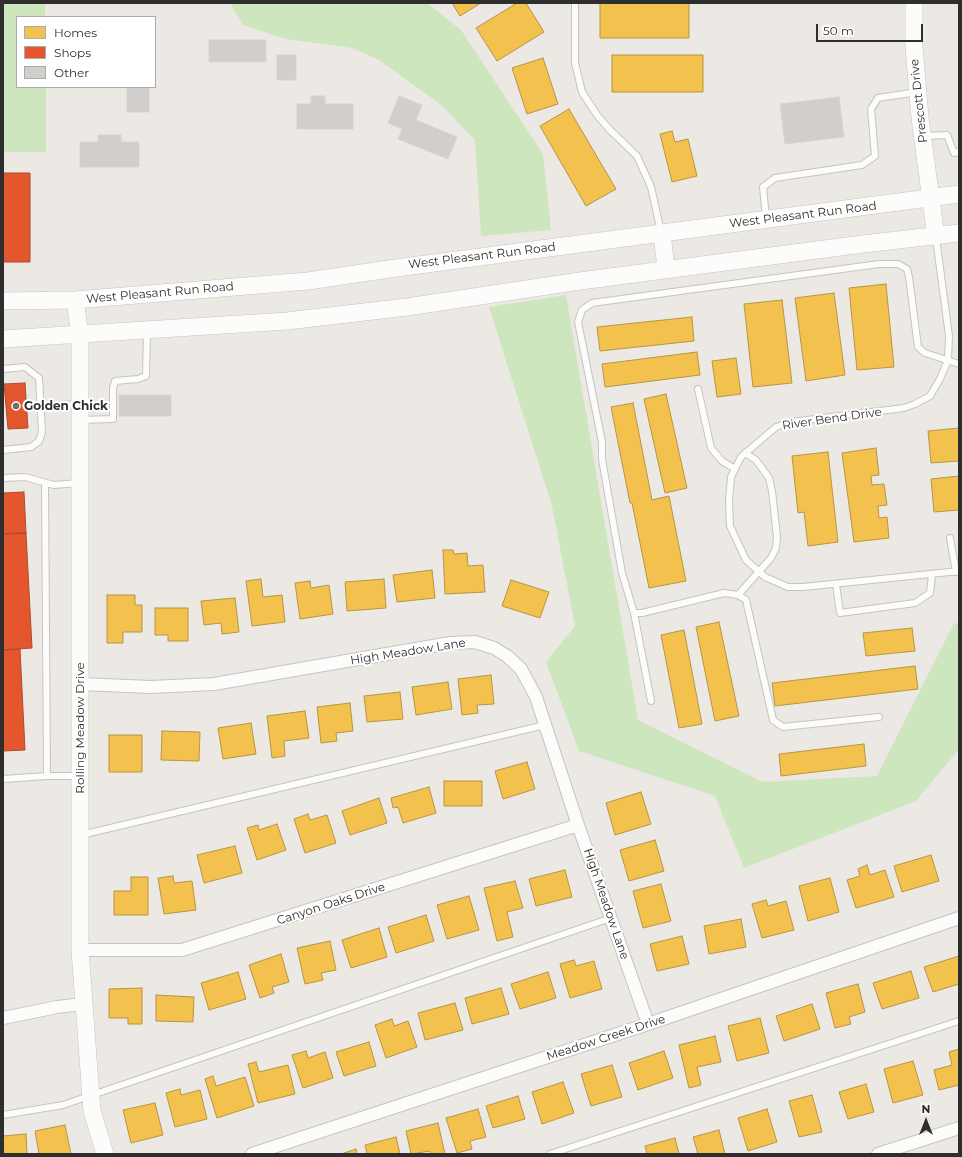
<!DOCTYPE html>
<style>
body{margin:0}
#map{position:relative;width:962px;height:1157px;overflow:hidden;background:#ece8e4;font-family:Montserrat,sans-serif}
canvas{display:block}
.frame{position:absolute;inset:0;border:4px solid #2e2e2e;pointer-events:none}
.legend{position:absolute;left:16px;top:16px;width:140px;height:72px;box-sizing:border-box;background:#fff;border:1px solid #ababab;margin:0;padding:5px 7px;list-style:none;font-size:12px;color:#2e2e2e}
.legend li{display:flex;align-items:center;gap:8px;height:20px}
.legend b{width:20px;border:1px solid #ababab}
.north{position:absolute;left:906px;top:1101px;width:40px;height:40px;-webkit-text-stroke:3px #fff;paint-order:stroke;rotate:0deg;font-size:11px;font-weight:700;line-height:16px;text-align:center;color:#2e2e2e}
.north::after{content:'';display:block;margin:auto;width:14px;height:18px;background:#2e2e2e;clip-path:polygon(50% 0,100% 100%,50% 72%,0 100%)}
.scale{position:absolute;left:816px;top:24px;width:107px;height:18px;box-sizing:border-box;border:2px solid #2e2e2e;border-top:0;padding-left:5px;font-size:12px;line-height:14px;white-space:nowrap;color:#2e2e2e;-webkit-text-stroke:3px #fff;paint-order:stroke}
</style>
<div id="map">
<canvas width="962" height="1157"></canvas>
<div class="frame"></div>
<ul class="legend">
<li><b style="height:11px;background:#f2c14e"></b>Homes</li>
<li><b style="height:11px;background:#e4572e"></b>Shops</li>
<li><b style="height:11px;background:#d1cecb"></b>Other</li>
</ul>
<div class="north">N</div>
<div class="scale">50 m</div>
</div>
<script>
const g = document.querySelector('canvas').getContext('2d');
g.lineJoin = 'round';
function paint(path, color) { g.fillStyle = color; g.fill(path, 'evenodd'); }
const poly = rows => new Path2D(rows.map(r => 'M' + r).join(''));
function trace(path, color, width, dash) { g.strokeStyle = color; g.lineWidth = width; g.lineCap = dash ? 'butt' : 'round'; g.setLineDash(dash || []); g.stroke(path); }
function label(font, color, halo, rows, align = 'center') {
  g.font = font + ' Montserrat,sans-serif'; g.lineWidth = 4; g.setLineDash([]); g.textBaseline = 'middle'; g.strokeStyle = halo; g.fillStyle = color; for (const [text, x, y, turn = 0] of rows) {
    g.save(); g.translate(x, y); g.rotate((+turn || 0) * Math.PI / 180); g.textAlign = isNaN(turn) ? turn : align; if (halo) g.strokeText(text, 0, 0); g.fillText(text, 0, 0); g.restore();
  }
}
const green = poly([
 [3,3,45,3,45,17,17,17,17,87,46,87,46,152,3,152],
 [230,3,427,3,461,30,543,154,551,230,481,236,475,140,440,104,379,60,352,48,286,39,243,25],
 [566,295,638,720,763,782,877,776,954,623,959,624,959,749,916,801,744,868,715,796,579,751,546,662,575,626,552,506,489,307]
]);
const homes = poly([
 [452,3,481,3,460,16,452,3],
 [517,3,526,3,544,32,497,61,476,28,517,3],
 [600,3,689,3,689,38,600,38,600,3],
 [612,55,703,55,703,92,612,92,612,55],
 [543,58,558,104,527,114,512,68,543,58],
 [569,109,616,189,586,206,540,126,569,109],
 [672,131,675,142,688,139,697,176,672,182,660,134,672,131],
 [886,284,894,367,857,370,849,288,886,284],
 [834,293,845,375,806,381,795,298,834,293],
 [782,300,792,383,753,387,744,304,782,300],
 [692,317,694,341,600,351,597,327,692,317],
 [697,352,700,375,605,387,602,364,697,352],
 [736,358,741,394,717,397,712,361,736,358],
 [666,394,687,488,665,493,644,399,666,394],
 [633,403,652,500,669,496,686,581,649,588,632,503,630,503,611,407,633,403],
 [959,428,959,461,931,463,928,431,959,428],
 [876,448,879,475,871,476,872,485,884,484,887,505,878,506,879,518,887,517,889,538,854,542,842,453,876,448],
 [828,452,838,542,808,546,804,512,798,513,792,456,828,452],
 [959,476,959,510,934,512,931,479,959,476],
 [443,550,453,550,454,554,467,553,468,566,483,565,485,592,445,594,443,550],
 [432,570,435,598,397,602,393,575,432,570],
 [261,579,263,597,282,595,285,622,252,626,246,581,261,579],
 [384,579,386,608,347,611,345,582,384,579],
 [511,580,549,592,540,618,502,606,511,580],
 [310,581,311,588,329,585,333,614,300,619,295,583,310,581],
 [107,595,135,595,135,605,142,605,142,632,123,632,123,643,107,643,107,595],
 [235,598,239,632,222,634,221,623,204,625,201,601,235,598],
 [155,608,188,608,188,641,168,641,168,635,155,635,155,608],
 [719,622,739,716,715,721,696,627,719,622],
 [912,628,915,651,866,656,863,633,912,628],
 [684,630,702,724,679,728,661,635,684,630],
 [915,666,918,689,775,706,772,683,915,666],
 [491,675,494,704,477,705,478,713,462,715,458,679,491,675],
 [448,682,452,709,416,715,412,687,448,682],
 [400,692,403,719,367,722,364,696,400,692],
 [350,703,353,731,336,733,337,741,321,743,317,707,350,703],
 [305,711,309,738,284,741,285,756,272,758,267,716,305,711],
 [251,723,256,754,223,759,218,728,251,723],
 [162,731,200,732,199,761,161,760,162,731],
 [109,735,142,735,142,772,109,772,109,735],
 [864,744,866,766,781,776,779,754,864,744],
 [527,762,535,789,503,799,495,771,527,762],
 [444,781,482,781,482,806,444,806,444,781],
 [429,787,436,813,403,823,398,807,393,808,391,798,429,787],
 [641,792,651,824,615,835,606,803,641,792],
 [379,798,387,823,350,835,342,811,379,798],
 [308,814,310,820,327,815,336,843,305,853,294,819,308,814],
 [277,824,286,850,257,860,247,828,258,825,259,830,277,824],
 [655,840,664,871,629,881,620,850,655,840],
 [235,846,242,873,204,883,197,855,235,846],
 [931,855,939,881,902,892,894,866,931,855],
 [867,865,870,875,885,870,894,897,856,908,847,880,860,876,858,869,867,865],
 [565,870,572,897,536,906,529,879,565,870],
 [173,876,174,883,192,881,196,910,164,914,158,878,173,876],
 [131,877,148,877,148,915,114,915,114,891,131,891,131,877],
 [830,878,839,912,808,921,799,886,830,878],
 [515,881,523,908,507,912,513,937,497,941,484,888,515,881],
 [661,884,671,921,643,928,633,891,661,884],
 [469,896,479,930,447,939,437,905,469,896],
 [766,900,768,906,786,901,794,930,762,938,752,904,766,900],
 [426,915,434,941,396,953,388,927,426,915],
 [741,919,746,947,709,954,704,926,741,919],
 [379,928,387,957,351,968,342,940,379,928],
 [682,936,689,964,657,971,650,944,682,936],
 [330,941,336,970,321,973,323,980,305,984,297,948,330,941],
 [281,954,289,982,272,987,274,993,260,998,249,965,281,954],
 [959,956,959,984,933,992,924,967,959,956],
 [574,960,576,966,594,961,602,989,570,998,560,964,574,960],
 [911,971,919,998,882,1009,873,983,911,971],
 [238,972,246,999,209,1010,201,983,238,972],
 [548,972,556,998,520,1009,511,984,548,972],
 [858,984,865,1012,849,1017,851,1024,835,1028,826,993,858,984],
 [142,988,142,1024,128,1024,128,1018,109,1018,109,989,142,988],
 [501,988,509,1014,472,1024,465,998,501,988],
 [156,995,194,997,193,1022,156,1021,156,995],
 [455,1003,463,1030,425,1040,418,1013,455,1003],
 [812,1004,820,1029,784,1041,776,1016,812,1004],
 [760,1018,769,1053,737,1061,728,1026,760,1018],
 [392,1019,394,1026,408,1021,417,1047,386,1058,375,1025,392,1019],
 [715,1036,721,1062,697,1067,701,1085,689,1088,679,1045,715,1036],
 [369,1042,376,1066,344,1076,336,1052,369,1042],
 [959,1049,959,1085,939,1090,934,1070,952,1065,949,1052,959,1049],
 [306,1051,308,1058,325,1052,333,1078,303,1088,292,1055,306,1051],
 [664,1051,673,1078,638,1090,629,1063,664,1051],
 [913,1061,923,1095,893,1103,884,1069,913,1061],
 [256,1062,259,1072,288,1065,295,1094,258,1103,248,1064,256,1062],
 [612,1065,622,1097,591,1106,581,1074,612,1065],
 [213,1076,216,1086,245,1077,254,1106,217,1118,205,1079,213,1076],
 [563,1082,574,1113,542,1124,532,1092,563,1082],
 [866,1084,874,1112,848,1119,839,1092,866,1084],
 [180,1089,181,1095,200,1090,207,1119,175,1127,166,1093,180,1089],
 [812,1095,822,1132,799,1137,789,1101,812,1095],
 [518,1096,525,1119,493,1128,486,1106,518,1096],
 [155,1103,163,1135,131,1143,123,1110,155,1103],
 [478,1109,486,1137,470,1141,472,1149,457,1153,446,1118,478,1109],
 [767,1109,777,1142,748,1151,738,1118,767,1109],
 [438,1123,445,1154,430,1154,430,1151,411,1154,406,1131,438,1123],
 [65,1125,71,1154,39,1154,35,1131,65,1125],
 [719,1130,725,1154,698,1154,693,1137,719,1130],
 [26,1134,27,1154,3,1154,3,1136,26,1134],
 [396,1137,400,1154,367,1154,365,1145,396,1137],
 [675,1138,679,1154,647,1154,645,1146,675,1138],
 [356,1149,357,1154,341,1154,356,1149]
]);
const shops = poly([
 [3,173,30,173,30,262,3,262,3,173],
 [25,383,28,428,8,429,4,384,25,383],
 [24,492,26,533,3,534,3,493,24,492],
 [26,533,32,648,3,650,3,534,26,533],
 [20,649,25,750,3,751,3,650,20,649]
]);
const building = poly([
 [209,40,266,40,266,62,209,62,209,40],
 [277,55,296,55,296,80,277,80,277,55],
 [127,87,149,87,149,112,127,112,127,87],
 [311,96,325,96,325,104,353,104,353,129,297,129,297,104,311,104,311,96],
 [399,96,422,105,416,120,457,137,448,159,398,139,402,129,388,123,399,96],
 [839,97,844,137,785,144,780,104,839,97],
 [98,135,121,135,121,142,139,142,139,167,80,167,80,142,98,142,98,135],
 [119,395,171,395,171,416,119,416,119,395]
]);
const lane = poly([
 [575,3,575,63,582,92,597,115,609,129,637,156,651,187,661,232],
 [924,136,947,135,954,153,959,152],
 [766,218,763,187,775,178,862,165,875,156,871,109,878,98,917,92],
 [936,238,949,336,948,360,940,379,930,396,915,404,904,408,791,422,776,427,741,457,731,477,729,501,730,526,746,560,765,577,788,587,803,587,959,571],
 [3,369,25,367,39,378,42,432,39,441,31,447,3,450],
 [698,389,711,448,722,461,735,469],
 [41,406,79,404],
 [81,420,113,419,113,388,115,381,138,379,146,376,147,331],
 [3,478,25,477,54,485,78,483],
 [950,538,956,572],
 [836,584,840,613,915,603,930,593,932,575],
 [738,595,771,558,776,548,777,537,772,491,769,478,756,460,745,453],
 [634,613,651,701],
 [879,717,783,727,773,720,746,600,738,595,724,593,642,613,634,613,622,573,602,459,602,442,578,322,582,310,592,303,879,264,898,264,907,269,909,277,918,347,925,353,959,364],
 [47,776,80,776],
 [3,779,47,776,45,483],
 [81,835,545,725],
 [3,1115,63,1105,611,918],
 [550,1154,959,1021]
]);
const street = poly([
 [80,684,151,687,214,684,450,643,475,642,494,648,507,656,521,669,536,697,578,825,648,1024],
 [80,950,182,950,578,825],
 [3,1018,57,1007,83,1004],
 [252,1154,648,1024,959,918],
 [878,1154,959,1128]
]);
const secondary = poly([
 [914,3,914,46,920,118,936,237],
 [662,233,666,269],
 [75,300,80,335,80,950,92,1111,105,1154],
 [3,301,75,300,308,281,396,268,959,194],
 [3,339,287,321,407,307,580,281,863,244,959,233]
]);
const markers = [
 [16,406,4,"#706f6e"]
];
const streetNames = [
 ["Prescott Drive",919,101,-96],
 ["West Pleasant Run Road",803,215,-7],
 ["West Pleasant Run Road",482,256,-7],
 ["West Pleasant Run Road",160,293,-5],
 ["River Bend Drive",832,419,-8],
 ["High Meadow Lane",408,652,-9],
 ["Rolling Meadow Drive",80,728,-90],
 ["Canyon Oaks Drive",331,904,-18],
 ["High Meadow Lane",606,904,71],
 ["Meadow Creek Drive",606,1038,-18]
];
const poiNames = [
 ["Golden Chick",24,406]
];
paint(green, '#cee6be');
paint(homes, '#f2c14e');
trace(homes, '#b79544', 1);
paint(shops, '#e4572e');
trace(shops, '#ad4b2e', 1);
paint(building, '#d1cecb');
trace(building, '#d7d4d0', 1);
trace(lane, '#c5c4c5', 8);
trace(street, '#c5c4c5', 14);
trace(secondary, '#c5c4c5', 18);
trace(lane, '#fcfcfb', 6);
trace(street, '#fcfcfb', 12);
trace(secondary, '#fcfcfb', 17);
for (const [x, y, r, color] of markers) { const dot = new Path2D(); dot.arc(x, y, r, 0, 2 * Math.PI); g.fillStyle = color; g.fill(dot); trace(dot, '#fff', 1.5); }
label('12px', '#2e2e2e', '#fff', streetNames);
label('bold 12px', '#2e2e2e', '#fff', poiNames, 'left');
</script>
